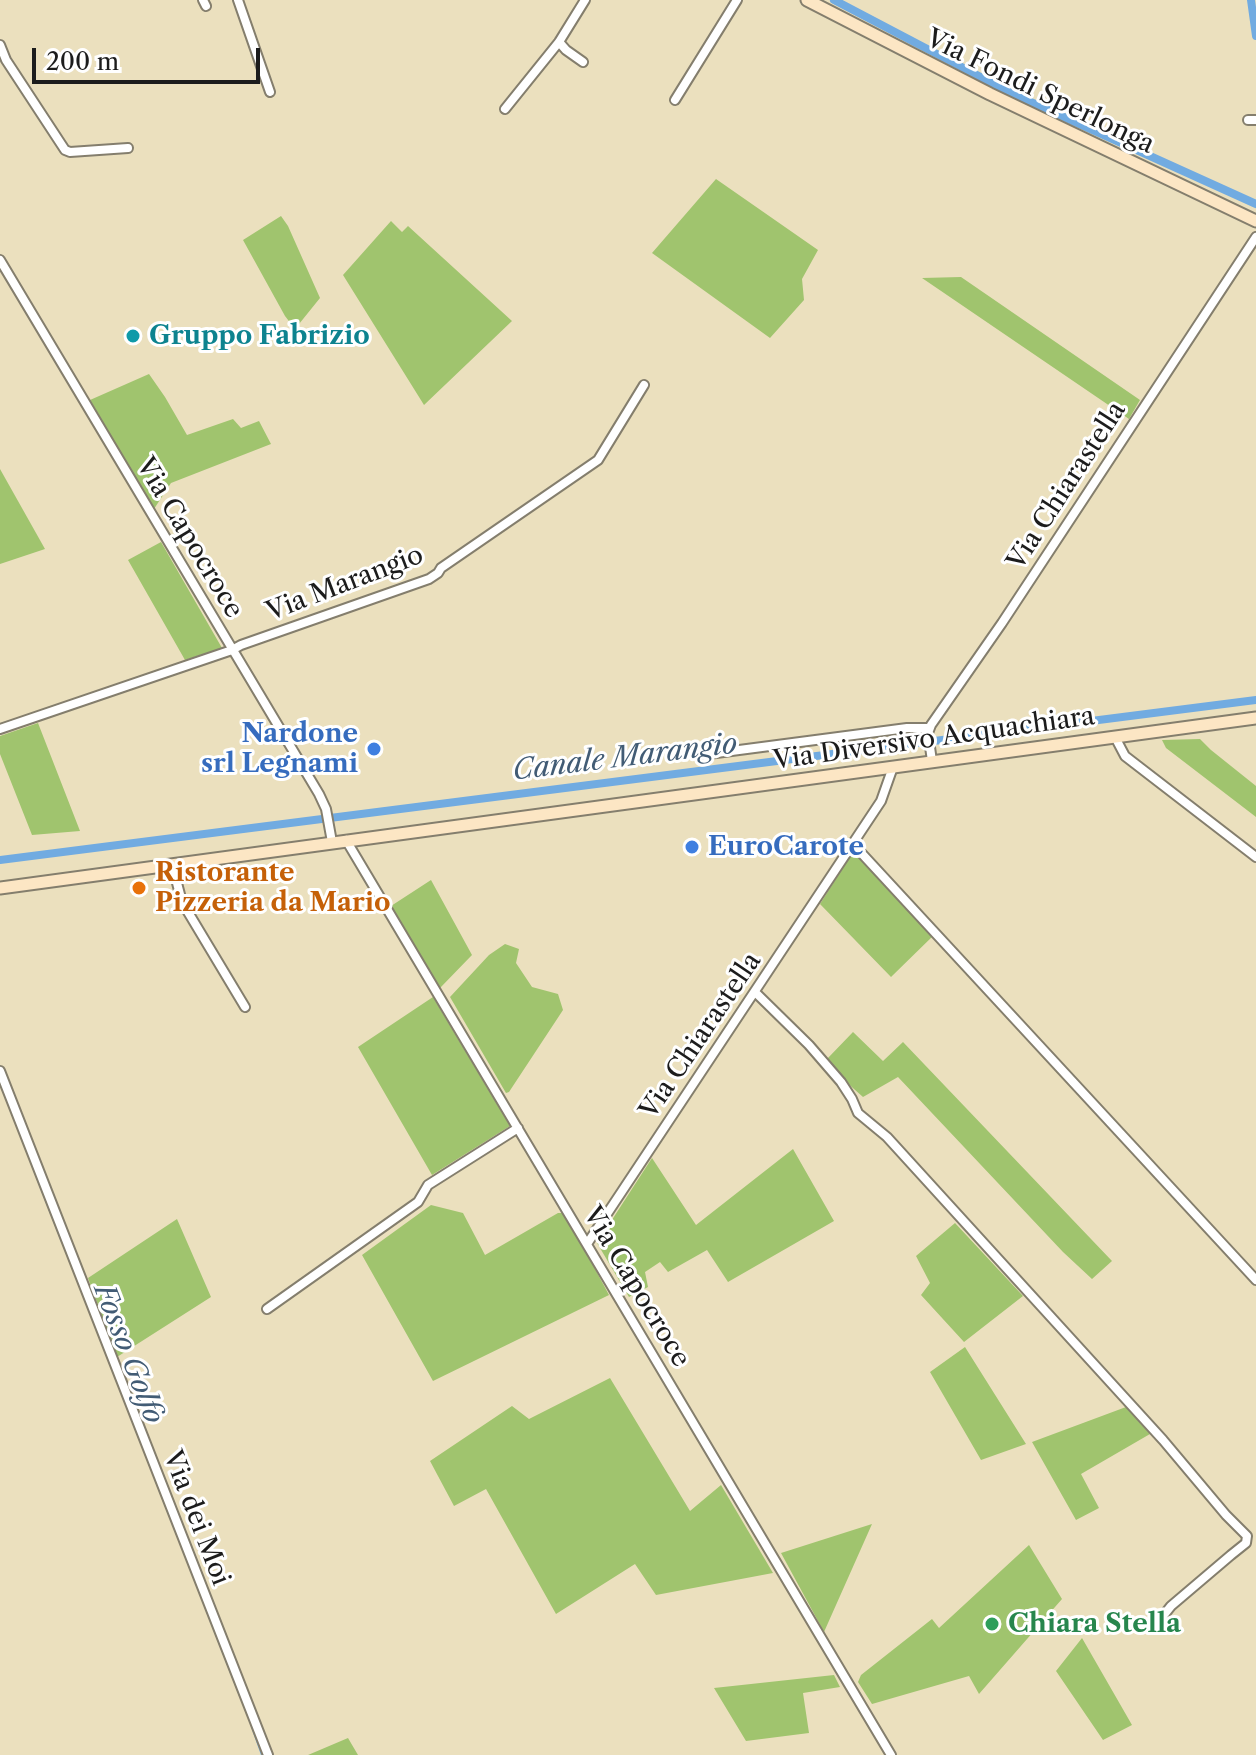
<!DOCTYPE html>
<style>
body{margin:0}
#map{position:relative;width:1256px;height:1755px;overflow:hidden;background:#ebe0be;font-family:"Libre Caslon Text",serif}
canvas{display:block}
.scale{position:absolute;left:32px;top:48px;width:228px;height:36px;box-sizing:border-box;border:4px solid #1c1c1c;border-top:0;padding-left:10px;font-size:24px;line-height:28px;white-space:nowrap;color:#1c1c1c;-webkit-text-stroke:6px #fff;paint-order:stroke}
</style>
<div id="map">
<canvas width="1256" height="1755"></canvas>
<div class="scale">200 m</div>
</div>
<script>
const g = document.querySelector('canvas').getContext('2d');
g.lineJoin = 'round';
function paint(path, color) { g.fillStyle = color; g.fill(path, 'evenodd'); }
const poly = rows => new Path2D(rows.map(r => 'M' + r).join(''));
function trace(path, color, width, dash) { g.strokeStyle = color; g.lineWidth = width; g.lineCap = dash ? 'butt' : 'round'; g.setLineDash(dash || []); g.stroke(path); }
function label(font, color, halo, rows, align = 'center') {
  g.font = font + ' "Libre Caslon Text",serif'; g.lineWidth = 6; g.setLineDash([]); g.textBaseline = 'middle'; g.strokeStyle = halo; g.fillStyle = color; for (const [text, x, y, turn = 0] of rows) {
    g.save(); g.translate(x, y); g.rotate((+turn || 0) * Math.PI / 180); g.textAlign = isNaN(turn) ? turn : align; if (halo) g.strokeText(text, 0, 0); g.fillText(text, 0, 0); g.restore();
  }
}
const green = poly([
 [716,179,818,250,802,279,804,300,770,338,652,253],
 [281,216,288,226,320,298,295,329,285,316,243,240],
 [391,221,402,232,408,226,512,321,424,405,343,275],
 [961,277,1140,400,1129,419,922,278],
 [149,374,165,397,187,435,233,419,241,428,259,421,271,444,171,483,154,509,90,400],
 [0,469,45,549,0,564],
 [161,542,222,648,185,660,128,560],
 [38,723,80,831,32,835,0,754,0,736],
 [1200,739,1211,750,1256,786,1256,817,1166,748,1162,740],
 [853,852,858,853,935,934,891,977,820,904],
 [431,880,472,955,440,988,391,906],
 [505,944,519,949,516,963,532,987,558,994,563,1010,509,1092,506,1093,450,997,489,955],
 [433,997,510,1126,432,1175,358,1047],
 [853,1032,883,1061,903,1042,1112,1261,1092,1279,1063,1252,898,1077,863,1097,845,1081,827,1059],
 [793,1149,834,1221,728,1282,707,1250,668,1272,660,1262,645,1272,648,1287,629,1297,597,1243,652,1158,696,1225],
 [431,1205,463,1213,485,1255,558,1213,565,1213,609,1295,433,1381,362,1255],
 [177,1219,211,1297,117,1357,88,1278],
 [955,1223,1023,1296,964,1342,921,1295,930,1283,916,1256],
 [965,1347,1026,1444,981,1460,930,1372],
 [610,1378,690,1511,721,1485,773,1573,656,1595,635,1564,556,1614,486,1489,454,1506,430,1461,512,1406,529,1419],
 [1126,1407,1150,1434,1081,1474,1099,1508,1076,1520,1032,1442],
 [872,1524,824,1632,781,1553],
 [1029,1545,1062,1599,979,1694,969,1676,872,1704,858,1682,861,1675,932,1619,939,1628],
 [1082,1638,1132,1725,1103,1740,1056,1671],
 [834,1675,840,1687,803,1693,809,1733,746,1741,714,1688],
 [348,1738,358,1755,308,1755]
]);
const stream = poly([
 [32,1165,62,1242],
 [134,1425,153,1473],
 [155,1479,204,1603],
 [206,1609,240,1696],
 [251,1724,262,1755]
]);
const canal = poly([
 [834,0,1013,94,1256,204],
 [1251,0,1256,36],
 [0,860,1256,700]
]);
const street = poly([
 [203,0,206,6],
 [238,0,270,92],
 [559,42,566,50,583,62],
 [0,45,6,60,65,150,70,152,128,148],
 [675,100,737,0],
 [505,109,559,42,585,0],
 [1248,120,1256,120],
 [0,260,319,794,326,809,332,842],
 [0,729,232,650,241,645,429,579,438,573,441,568,598,460,644,385],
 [1115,737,1125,756,1256,857],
 [701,755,907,728,929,728],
 [932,761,928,733,931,725,1002,623,1256,237],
 [346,840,891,1755],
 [853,844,1256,1280],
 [172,864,182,902,245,1007],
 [755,992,809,1045,841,1082,852,1099,858,1113,887,1137,1163,1440,1226,1515,1247,1536,1246,1543,1231,1555,1171,1606,1163,1616],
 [0,1071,268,1755],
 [587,1244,881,801,893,767],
 [267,1309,418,1202,428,1185,518,1128]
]);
const secondary = poly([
 [807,0,990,94,1256,221],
 [0,888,1256,718]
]);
const markers = [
 [133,336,8,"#0f9aa8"],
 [374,749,8,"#3f7fe0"],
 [692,847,8,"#3f7fe0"],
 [139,888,8,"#e8710a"],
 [992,1624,8,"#2e9e5b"]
];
const streetNames = [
 ["Via Fondi Sperlonga",1040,92,26],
 ["Via Chiarastella",1067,486,-57],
 ["Via Capocroce",189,538,59],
 ["Via Marangio",345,584,-21],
 ["Via Diversivo Acquachiara",934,739,-8],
 ["Via Chiarastella",701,1036,-56],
 ["Via Capocroce",636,1287,59],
 ["Via dei Moi",196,1518,69]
];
const cultureNames = [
 ["Gruppo Fabrizio",149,336]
];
const shopNames = [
 ["Nardone",358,734],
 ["srl Legnami",358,764],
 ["EuroCarote",708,847,"left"]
];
const foodNames = [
 ["Ristorante",155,873],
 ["Pizzeria da Mario",155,903]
];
const leisureNames = [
 ["Chiara Stella",1008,1624]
];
const waterNames = [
 ["Canale Marangio",625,758,-7],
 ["Fosso Golfo",128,1354,69]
];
paint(green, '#a0c46e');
trace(stream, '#71abe1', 2);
trace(canal, '#71abe1', 8);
trace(street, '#847e6d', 12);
trace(secondary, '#847e6d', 15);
trace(street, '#fff', 8);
trace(secondary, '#fce6c4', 11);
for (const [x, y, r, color] of markers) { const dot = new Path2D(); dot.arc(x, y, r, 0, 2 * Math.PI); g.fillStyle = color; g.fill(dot); trace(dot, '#fff', 3); }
label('26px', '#1c1c1c', '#fff', streetNames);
label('bold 26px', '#0d838f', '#fff', cultureNames, 'left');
label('bold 26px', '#366cbe', '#fff', shopNames, 'right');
label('bold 26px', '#c56008', '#fff', foodNames, 'left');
label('bold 26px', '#27864d', '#fff', leisureNames, 'left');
label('italic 28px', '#425c75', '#fff', waterNames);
</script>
